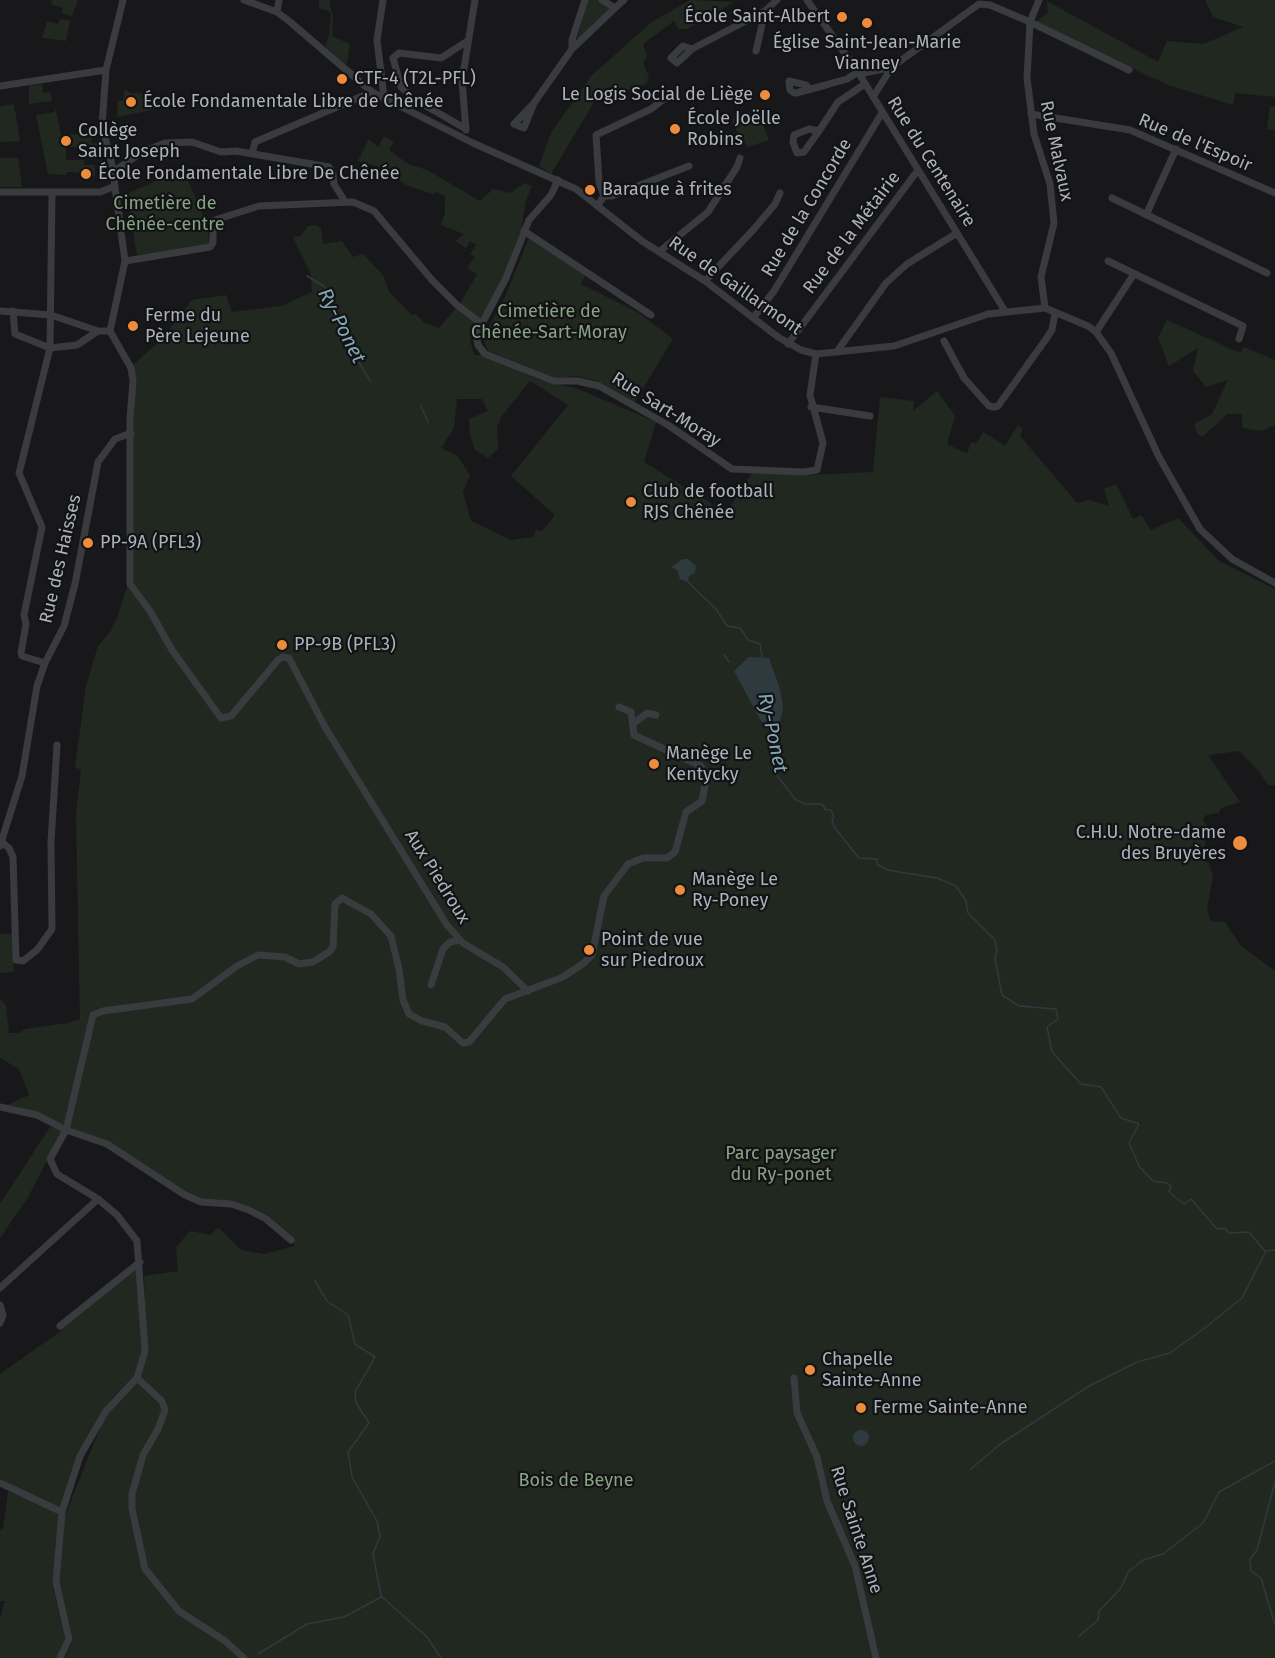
<!DOCTYPE html>
<meta charset="utf-8">
<style>
body{margin:0}
canvas{display:block;background:#18181a}
</style>
<canvas width="1275" height="1658"></canvas>
<script>
const g = document.querySelector('canvas').getContext('2d');
g.lineJoin = 'round';
function paint(path, color) { g.fillStyle = color; g.fill(path, 'evenodd'); }
const poly = rows => new Path2D(rows.map(r => 'M' + r).join(''));
function trace(path, color, width, dash) { g.strokeStyle = color; g.lineWidth = width; g.lineCap = dash ? 'butt' : 'round'; g.setLineDash(dash || []); g.stroke(path); }
function label(font, color, halo, rows, align = 'center') {
  g.font = font + ' "Fira Sans",sans-serif'; g.lineWidth = 4.5; g.setLineDash([]); g.textBaseline = 'middle'; g.strokeStyle = halo; g.fillStyle = color; for (const [text, x, y, turn = 0] of rows) {
    g.save(); g.translate(x, y); g.rotate((+turn || 0) * Math.PI / 180); g.textAlign = isNaN(turn) ? turn : align; if (halo) g.strokeText(text, 0, 0); g.fillText(text, 0, 0); g.restore();
  }
}
const green = poly([
 [52,0,78,0,72,16,62,13,63,8,51,4],
 [319,0,330,0,330,7,333,14,332,36,350,44,347,63,345,64,325,47,329,35,331,12,319,8],
 [588,0,599,0,609,9,577,40],
 [690,0,734,2,687,29,678,29,674,21,643,44,647,56,643,63,649,77,646,84,601,99,597,97,551,174,539,166,551,133,591,76,652,22],
 [1205,0,1275,0,1275,97,1235,93,1233,105,1168,85,1035,23,1048,13,1047,1,1158,62,1167,41,1204,44,1243,27,1213,17],
 [61,19,70,21,66,41,42,38,47,21,58,24],
 [42,84,43,93,50,92,52,101,29,104,29,86],
 [125,86,125,90,131,93,152,94,156,109,117,117,118,101,123,101],
 [14,104,20,141,2,142,0,141,0,106],
 [1270,106,1275,107,1275,130,1267,129],
 [55,107,61,135,93,133,91,143,99,144,99,150,84,152,84,147,66,147,66,160,84,160,84,165,95,165,95,176,80,176,79,173,72,172,67,172,66,175,48,174,36,115,55,112],
 [758,111,769,140,748,147,732,124,733,119],
 [384,136,394,142,389,150,408,164,427,170,480,201,493,189,510,193,524,183,532,186,526,200,521,230,504,278,470,340,474,355,484,355,540,380,578,389,656,422,644,462,710,503,724,517,752,473,808,475,873,472,880,397,914,401,913,411,937,391,955,416,947,444,967,454,971,442,976,444,983,432,1005,446,1018,425,1023,428,1020,436,1077,503,1089,500,1109,506,1104,489,1116,484,1133,519,1141,515,1151,530,1178,518,1219,561,1275,589,1275,785,1268,785,1259,771,1239,751,1208,755,1240,802,1221,808,1219,813,1206,815,1203,819,1207,826,1204,855,1213,875,1207,910,1211,921,1225,922,1241,946,1275,971,1275,1658,65,1658,73,1640,58,1584,62,1523,103,1421,127,1384,112,1398,79,1455,62,1505,59,1507,0,1480,0,1374,61,1331,64,1324,138,1266,146,1353,144,1276,178,1271,176,1247,190,1231,211,1235,218,1227,241,1250,264,1254,295,1246,291,1240,249,1210,201,1202,107,1144,66,1130,38,1112,7,1105,29,1095,19,1069,0,1058,0,999,6,1005,9,1033,18,1033,25,1029,68,1023,80,1019,76,815,81,770,75,767,86,686,98,646,109,633,117,618,131,575,134,364,161,340,192,300,226,295,232,312,281,306,312,292,311,275,293,237,301,236,308,226,316,225,321,229,323,244,342,241,353,257,363,254,383,275,389,292,412,315,415,314,425,323,439,328,461,302,477,274,467,268,475,257,470,254,476,245,470,241,466,248,455,241,464,234,441,225,445,212,445,196,437,192,432,194,406,185,384,168,358,161,369,139,378,147],
 [530,381,568,405,511,476,555,515,541,532,537,529,533,537,511,540,471,521,463,492,470,476,458,456,441,448,454,428,457,399,482,399,488,411,469,419,470,435,475,450,488,458,498,449,497,427,501,417],
 [0,158,18,158,22,187,0,187],
 [183,169,206,222,210,245,137,255,127,194],
 [529,238,585,275,581,284,639,313,673,339,634,403,597,381,577,376,556,378,488,351,483,338,505,297],
 [1167,320,1240,353,1244,347,1275,360,1275,425,1262,431,1242,428,1242,414,1227,414,1202,437,1197,433,1194,424,1212,414,1228,380,1206,387,1193,371,1198,348,1169,366,1158,338],
 [0,934,12,934,14,972,0,973],
 [50,1127,63,1130,27,1199,0,1238,0,1204],
 [11,1490,59,1514,53,1588,65,1636,64,1649,59,1658,0,1658,0,1619,5,1601,0,1601,0,1530,3,1529,8,1492]
]);
const water = poly([
 [683,559,688,559,696,566,695,573,689,576,688,582,680,579,677,570,671,567],
 [749,657,769,658,780,689,783,709,780,721,773,726,767,726,761,721,734,671],
 '853 1438a8 8 0 1 1 16 0a8 8 0 1 1-16 0Z'
]);
const stream = poly([
 [307,276,324,286,338,327,370,381],
 [421,406,428,422],
 [688,582,716,609,727,626,740,628,748,640,760,644,762,657],
 [724,654,729,662],
 [773,726,777,751,776,774,795,799,805,804,822,804,826,810,831,810,834,817,832,819,834,827,859,858,877,859,877,864,887,870,937,878,956,886,966,901,968,913,995,940,997,950,995,958,1002,995,1019,1006,1056,1009,1058,1019,1047,1027,1052,1052,1081,1084,1101,1087,1121,1118,1139,1124,1129,1143,1139,1166,1153,1181,1167,1183,1171,1186,1169,1192,1184,1204,1191,1199,1217,1229,1225,1228,1229,1233,1249,1232,1265,1251,1275,1250],
 [315,1281,327,1301,348,1315,355,1344,375,1357,355,1392,356,1403,369,1423,348,1452,352,1477,377,1521,380,1536,373,1554,381,1596,427,1637,441,1658],
 [971,1469,999,1445,1089,1386,1137,1362,1170,1353,1206,1327,1242,1298,1265,1253],
 [1275,1482,1257,1550,1250,1559,1251,1571,1261,1578,1275,1625],
 [1078,1637,1098,1620,1099,1611,1121,1588,1128,1572,1143,1560,1163,1554,1203,1523,1219,1492,1275,1461],
 [258,1654,307,1624,344,1617,381,1597]
]);
const street = poly([
 [123,0,106,70,102,125,112,165,125,261,110,331,131,368,133,381,130,419,130,584,150,611,172,650,221,718,231,716,278,660,283,657,289,658,325,727,447,925,463,943,503,967,528,991],
 [244,0,277,12,289,21,372,92,473,143,576,189,642,241,705,281,778,337,801,350,816,354,894,346,988,314,1045,308,1088,326,1096,332,1111,353,1159,457,1200,529,1232,559,1275,583],
 [383,0,377,40,384,97],
 [585,0,572,40,572,49,615,8,602,0],
 [807,0,858,72,1005,311],
 [1039,0,1030,22,1027,78,1034,134,1050,184,1054,223,1041,277,1045,308],
 [615,8,624,0],
 [277,12,279,0],
 [466,42,441,58,399,53,393,58,401,87,414,99,466,129],
 [692,49,683,46,671,58,677,63,692,49,765,11,777,0],
 [756,51,765,11],
 [859,74,892,67],
 [0,86,106,70],
 [810,89,806,85,789,81,790,90,794,93,796,93,822,86,847,79,858,72],
 [873,97,892,67,979,4,990,5,1030,22,1129,70],
 [534,103,514,124,524,128,534,103,572,49],
 [1031,114,1130,130,1275,193],
 [466,130,462,81,475,0],
 [819,131,809,129,794,135,793,142,797,153,804,152,819,131,838,102,865,84],
 [252,154,255,142,372,92],
 [113,172,142,152,165,143,192,142,221,152,236,151,329,167,333,174,334,184,344,200],
 [558,180,551,195,529,220,506,278,476,335,478,345,485,354,554,381,578,381,599,386,668,425,732,469,803,472,817,470,823,443,810,395,816,354],
 [0,192,100,192,115,186],
 [604,196,612,196,689,166],
 [1112,198,1267,273],
 [597,206,604,196,599,182,596,135,651,109,664,99],
 [1146,215,1176,149],
 [524,231,651,315],
 [659,252,708,212,737,167,740,158],
 [125,261,210,247,213,243,213,222,215,220,259,206,353,202,374,211,432,280,457,305,482,324],
 [1108,261,1243,326,1239,339],
 [705,281,754,229,775,204,780,193],
 [0,311,51,315,98,331],
 [13,311,15,334,50,348,77,345,98,331,110,331],
 [754,317,774,291,882,113],
 [1096,332,1134,274],
 [944,341,964,378,989,406,994,407,998,406,1046,339,1052,330,1055,313],
 [788,344,918,170],
 [838,350,886,283,907,264,957,233],
 [811,407,870,416],
 [45,663,22,656,21,653,26,624,24,615,42,527,19,473,50,348,52,192],
 [633,724,647,713,656,715],
 [3,843,9,848,13,857,16,960,23,961,37,950,52,929,51,842,57,745],
 [0,846,22,776,37,686,45,663,64,626,75,584,98,462,115,439,131,433],
 [431,985,443,949,450,942,460,940],
 [0,1107,37,1115,66,1130,107,1144,185,1195,201,1202,231,1204,249,1210,266,1219,291,1240],
 [0,1288,98,1199],
 [0,1305,3,1315,0,1323],
 [60,1326,140,1262],
 [137,1378,145,1351,137,1241,117,1215,98,1199,57,1174,50,1159,66,1130,93,1015,103,1011,192,999,237,966,258,955,285,957,299,964,313,962,329,952,333,947,335,904,342,898,371,914,391,936,399,969,403,1000,409,1014,422,1021,445,1027,463,1043,469,1042,505,999,563,977,584,963,592,955,604,896,628,864,643,858,667,858,675,852,686,812,702,801,706,779,701,766,634,735,631,712,619,707],
 [137,1378,162,1401,165,1410,158,1429,143,1455,132,1494,132,1509,145,1569,179,1611,225,1641,244,1658],
 [794,1378,797,1413,817,1457,827,1501,855,1566,876,1658],
 [0,1483,62,1512],
 [60,1658,69,1639,56,1582,62,1512,80,1456,106,1411,137,1378]
]);
const markers = [
 [842,17,6,"#ee8c3d"],
 [867,23,6,"#ee8c3d"],
 [342,79,6,"#ee8c3d"],
 [765,95,6,"#ee8c3d"],
 [131,102,6,"#ee8c3d"],
 [675,129,6,"#ee8c3d"],
 [66,141,6,"#ee8c3d"],
 [86,174,6,"#ee8c3d"],
 [590,190,6,"#ee8c3d"],
 [133,326,6,"#ee8c3d"],
 [631,502,6,"#ee8c3d"],
 [88,543,6,"#ee8c3d"],
 [282,645,6,"#ee8c3d"],
 [654,764,6,"#ee8c3d"],
 [1240,843,8,"#ee8c3d"],
 [680,890,6,"#ee8c3d"],
 [589,950,6,"#ee8c3d"],
 [810,1370,6,"#ee8c3d"],
 [861,1408,6,"#ee8c3d"]
];
const poiNames = [
 ["École Saint-Albert",830,17,"right"],
 ["Église Saint-Jean-Marie",867,43,"center"],
 ["Vianney",867,64,"center"],
 ["CTF-4 (T2L-PFL)",354,79],
 ["Le Logis Social de Liège",753,95,"right"],
 ["École Fondamentale Libre de Chênée",143,102],
 ["École Joëlle",687,119],
 ["Robins",687,140],
 ["Collège",78,131],
 ["Saint Joseph",78,152],
 ["École Fondamentale Libre De Chênée",98,174],
 ["Baraque à frites",602,190],
 ["Ferme du",145,316],
 ["Père Lejeune",145,337],
 ["Club de football",643,492],
 ["RJS Chênée",643,513],
 ["PP-9A (PFL3)",100,543],
 ["PP-9B (PFL3)",294,645],
 ["Manège Le",666,754],
 ["Kentycky",666,775],
 ["C.H.U. Notre-dame",1226,833,"right"],
 ["des Bruyères",1226,854,"right"],
 ["Manège Le",692,880],
 ["Ry-Poney",692,901],
 ["Point de vue",601,940],
 ["sur Piedroux",601,961],
 ["Chapelle",822,1360],
 ["Sainte-Anne",822,1381],
 ["Ferme Sainte-Anne",873,1408]
];
const streetNames = [
 ["Rue de l'Espoir",1195,143,23],
 ["Rue Malvaux",1056,151,78],
 ["Rue du Centenaire",931,162,58],
 ["Rue de la Concorde",807,208,-59],
 ["Rue de la Métairie",852,233,-53],
 ["Rue de Gaillarmont",735,286,35],
 ["Rue Sart-Moray",666,410,32],
 ["Rue des Haisses",61,559,-77],
 ["Aux Piedroux",437,877,58],
 ["Rue Sainte Anne",856,1530,72]
];
const parkNames = [
 ["Cimetière de",165,204],
 ["Chênée-centre",165,225],
 ["Cimetière de",549,312],
 ["Chênée-Sart-Moray",549,333],
 ["Parc paysager",781,1154],
 ["du Ry-ponet",781,1175],
 ["Bois de Beyne",576,1481]
];
const waterNames = [
 ["Ry-Ponet",341,326,63],
 ["Ry-Ponet",772,733,78]
];
paint(green, '#202820');
paint(water, '#2e3a3e');
trace(stream, '#2e3a3e', 1.5);
trace(street, '#393b3f', 7);
for (const [x, y, r, color] of markers) { const dot = new Path2D(); dot.arc(x, y, r, 0, 2 * Math.PI); g.fillStyle = color; g.fill(dot); trace(dot, '#131315', 2); }
label('18px', '#abb2b9', '#131315', poiNames, 'left');
label('18px', '#abb2b9', '#131315', streetNames);
label('18px', '#87a482', '#131315', parkNames);
label('italic 20px', '#83a7b3', '#131315', waterNames);
</script>
